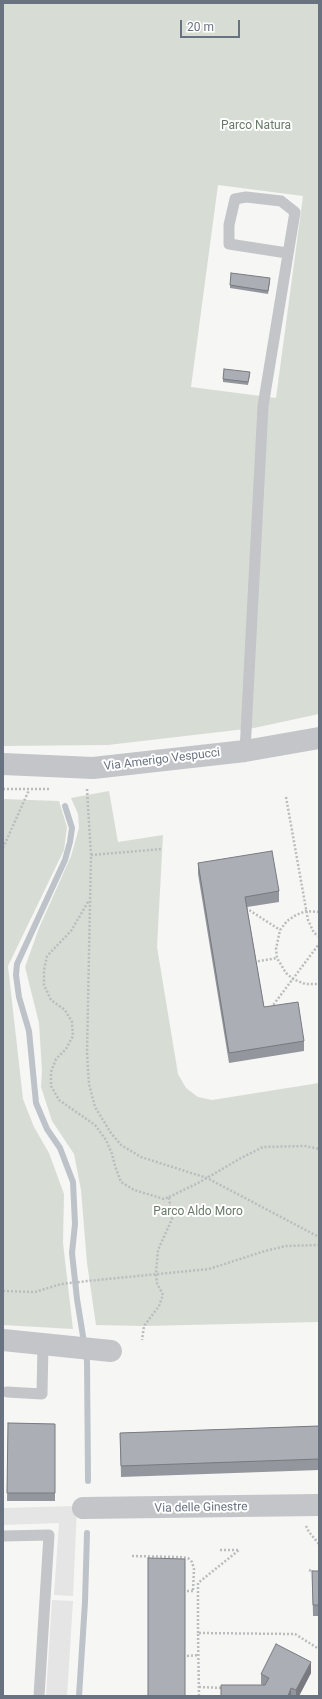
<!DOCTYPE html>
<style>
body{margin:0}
#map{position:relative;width:322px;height:1699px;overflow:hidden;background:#f6f6f4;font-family:Roboto,sans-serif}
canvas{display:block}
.frame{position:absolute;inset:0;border:4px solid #697281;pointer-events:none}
.scale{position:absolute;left:180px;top:20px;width:60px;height:18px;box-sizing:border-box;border:2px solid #697281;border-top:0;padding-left:5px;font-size:12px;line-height:14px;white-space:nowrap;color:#697281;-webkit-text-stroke:3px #fff;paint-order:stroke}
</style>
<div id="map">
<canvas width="322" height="1699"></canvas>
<div class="frame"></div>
<div class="scale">20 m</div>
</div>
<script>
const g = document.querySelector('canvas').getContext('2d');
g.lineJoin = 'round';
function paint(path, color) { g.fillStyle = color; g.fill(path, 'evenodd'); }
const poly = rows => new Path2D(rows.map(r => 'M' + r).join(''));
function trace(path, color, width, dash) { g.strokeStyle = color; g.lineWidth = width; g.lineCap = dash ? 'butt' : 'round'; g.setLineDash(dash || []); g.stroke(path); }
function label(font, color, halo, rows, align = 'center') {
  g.font = font + ' Roboto,sans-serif'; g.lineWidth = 4; g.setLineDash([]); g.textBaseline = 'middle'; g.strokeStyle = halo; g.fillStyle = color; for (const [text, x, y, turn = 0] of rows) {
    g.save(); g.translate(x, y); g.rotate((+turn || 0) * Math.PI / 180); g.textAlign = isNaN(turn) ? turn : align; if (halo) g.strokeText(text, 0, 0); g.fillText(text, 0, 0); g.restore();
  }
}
const built = poly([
 [77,1506,73,1596,54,1595,59,1523,3,1525,3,1508],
 [52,1600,73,1601,67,1696,46,1696]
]);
const green = poly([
 [3,3,319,3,319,714,254,728,108,745,3,746],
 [218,185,303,196,276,398,191,387],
 [109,791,118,842,163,835,157,947,178,1074,186,1088,198,1097,212,1100,319,1083,319,1322,144,1326,96,1325,87,1263,81,1190,74,1154,52,1121,41,1087,42,1071,39,1023,25,967,39,928,71,856,79,828,78,814,71,798],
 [3,799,59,801,67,827,64,850,8,966,23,1099,34,1127,49,1153,64,1194,63,1243,73,1329,3,1325]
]);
const stream = poly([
 [65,806,72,828,70,842,65,860,17,964,16,975,19,997,29,1031,36,1103,47,1129,60,1148,73,1182,75,1224,72,1253,77,1299,87,1361,88,1481],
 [79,1696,85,1602,87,1533]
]);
const path = poly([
 [3,789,51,789],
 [87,789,91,855,87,1053,89,1084,95,1107,111,1133,121,1145,141,1157,207,1178,319,1237],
 [286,797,308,920,314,933,319,936],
 [3,848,29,790],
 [91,855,162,849],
 [88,902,71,931,47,956,44,970,44,985,51,1000,65,1010,72,1022,73,1036,66,1049,56,1059,51,1072,51,1086,59,1100,95,1125,106,1140,112,1154,115,1166,121,1182,134,1190,164,1199,169,1197,172,1219,158,1250,156,1274,157,1283,163,1295,159,1306,144,1326,142,1340],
 [246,908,280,930],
 [319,912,306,911,296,915,287,921,280,930,276,949,277,958,286,973,293,979,305,984,319,984],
 [254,962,277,958],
 [271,1008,319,944],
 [169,1197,200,1182,241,1158,263,1147,305,1146,319,1149],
 [3,1291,35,1292,61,1284,97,1280,209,1269,265,1251,286,1246,319,1245],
 [306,1526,309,1532,319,1544],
 [220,1550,239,1550],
 [132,1556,179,1557,188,1558,192,1562,194,1569,193,1591],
 [309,1570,319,1574],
 [187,1591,194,1591],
 [198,1633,198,1583,239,1550],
 [187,1656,199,1655],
 [199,1687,224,1688],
 [199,1696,198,1633,295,1634,319,1649]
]);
const lane = poly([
 [245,751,263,406,295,212,281,201,246,197,235,199,229,225,229,244,287,253],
 [7,1392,42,1394,43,1343],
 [3,1536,49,1535,39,1696]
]);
const street = poly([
 [3,764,93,768,245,751,319,738],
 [3,1340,111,1351],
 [83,1508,319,1505]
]);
const wall = poly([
 [270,282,268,294,230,288,230,285],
 [250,375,248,385,223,382,223,379],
 [198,863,279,891,279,902,247,907,264,1007,304,1041,304,1051,229,1063,198,874],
 [8,1423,55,1424,55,1501,7,1501],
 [319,1426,319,1470,121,1477,120,1433],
 [312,1571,319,1571,319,1616,313,1616],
 [311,1673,299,1696,221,1696,262,1685,261,1684,261,1674]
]);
const shadedWall = poly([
 [311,1662,311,1673,299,1696,296,1696,296,1690],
 [291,1688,291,1696,288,1696]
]);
const building = poly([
 [231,273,270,278,268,291,230,285,231,273],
 [224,369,250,372,248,382,223,379,224,369],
 [272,851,279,891,245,897,264,1007,298,1002,304,1041,229,1053,198,863,272,851],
 [8,1423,55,1424,55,1493,7,1493,8,1423],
 [319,1426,319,1459,121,1466,120,1433,319,1426],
 [148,1558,185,1559,185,1696,148,1696,148,1558],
 [312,1571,319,1571,319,1605,313,1605,312,1571],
 [276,1644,311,1662,296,1690,291,1688,288,1696,221,1696,221,1685,265,1685,269,1678,261,1674,276,1644]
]);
const parkNames = [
 ["Parco Natura",256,126],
 ["Parco Aldo Moro",198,1212]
];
const streetNames = [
 ["Via Amerigo Vespucci",162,760,-7],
 ["Via delle Ginestre",201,1508,-1]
];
paint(built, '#e4e5e4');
paint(green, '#d7ddd5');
trace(stream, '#bdc3c9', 6);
trace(path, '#babcbe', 2.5, [2, 2]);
trace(lane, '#c3c5c8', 11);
trace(street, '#c3c5c8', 22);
paint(wall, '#93969c');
paint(shadedWall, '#787a7f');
paint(building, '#abafb5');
trace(building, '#787a7f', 1);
label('12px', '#687967', '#fff', parkNames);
label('12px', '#697281', '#fff', streetNames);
</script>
